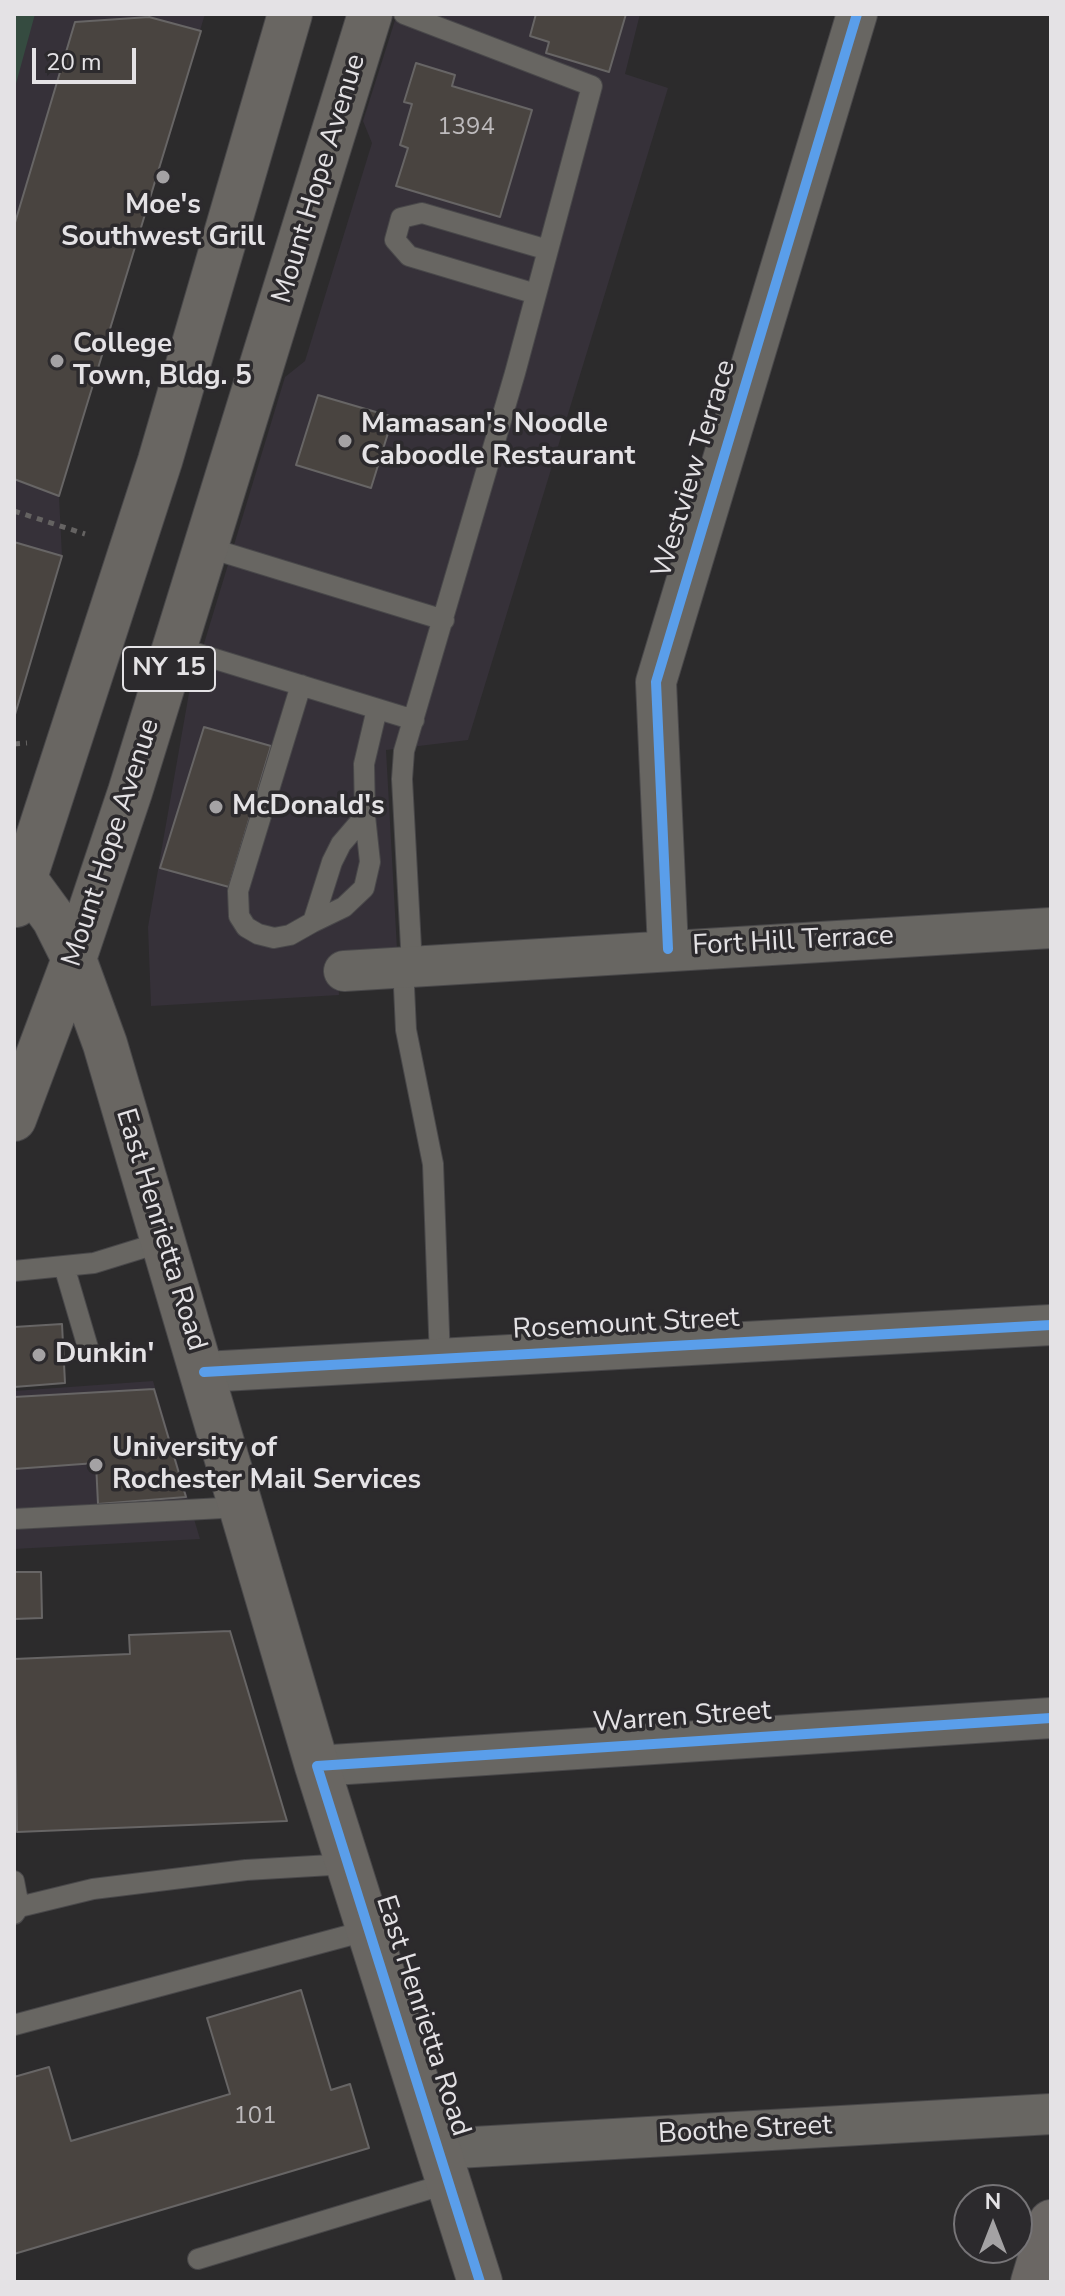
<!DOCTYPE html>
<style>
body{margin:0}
#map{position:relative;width:1065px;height:2296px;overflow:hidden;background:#2c2b2c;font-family:"Nunito Sans",sans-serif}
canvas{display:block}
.frame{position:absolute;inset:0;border:16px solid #e4e2e5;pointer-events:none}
.north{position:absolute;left:953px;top:2184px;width:80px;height:80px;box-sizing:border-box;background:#2c2a2d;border:2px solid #767477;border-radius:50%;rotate:0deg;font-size:22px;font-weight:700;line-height:32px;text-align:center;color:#e4e2e5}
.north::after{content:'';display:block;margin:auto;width:28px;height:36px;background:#a4a2a4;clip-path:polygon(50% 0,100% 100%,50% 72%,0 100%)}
.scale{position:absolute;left:32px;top:48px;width:104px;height:36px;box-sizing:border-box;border:4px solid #e4e2e5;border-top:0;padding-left:10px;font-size:24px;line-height:28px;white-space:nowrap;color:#e4e2e5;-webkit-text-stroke:6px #2c2a2d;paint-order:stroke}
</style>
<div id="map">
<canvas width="1065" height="2296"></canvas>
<div class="frame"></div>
<div class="north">N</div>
<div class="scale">20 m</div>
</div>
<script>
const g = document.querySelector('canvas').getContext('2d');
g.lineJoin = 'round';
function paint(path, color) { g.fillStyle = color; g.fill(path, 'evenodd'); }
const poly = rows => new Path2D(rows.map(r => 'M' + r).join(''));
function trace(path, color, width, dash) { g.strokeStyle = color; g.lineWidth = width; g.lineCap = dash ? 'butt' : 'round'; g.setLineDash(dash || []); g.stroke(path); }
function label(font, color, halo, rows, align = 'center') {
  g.font = font + ' "Nunito Sans",sans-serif'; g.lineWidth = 7; g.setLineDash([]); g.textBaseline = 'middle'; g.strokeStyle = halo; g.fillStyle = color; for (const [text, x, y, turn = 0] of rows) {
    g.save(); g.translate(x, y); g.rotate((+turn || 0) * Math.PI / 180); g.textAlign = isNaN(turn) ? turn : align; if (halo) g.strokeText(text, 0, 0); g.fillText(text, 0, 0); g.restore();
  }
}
const built = poly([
 [14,14,205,14,59,496,62,556,14,719],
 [397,14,640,14,625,74,668,88,468,740,386,750,397,949,338,956,339,995,151,1006,148,927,189,693,285,377,305,361,372,143,363,121],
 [153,1381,200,1539,14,1549,14,1391]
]);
const green = poly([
 [14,14,35,14,14,91]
]);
const building = poly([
 [536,14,626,14,609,72,546,53,549,42,530,36,536,14],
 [149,17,201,31,59,496,14,479,14,226,75,22,149,17],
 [416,63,455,75,452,86,532,110,500,217,396,186,408,148,400,145,412,104,404,102,416,63],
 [318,395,393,417,371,488,296,465,318,395],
 [14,542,62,556,14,718,14,542],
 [204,727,271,746,229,887,160,868,204,727],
 [62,1324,65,1383,14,1387,14,1327,62,1324],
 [154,1389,186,1497,98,1504,96,1463,14,1469,14,1397,154,1389],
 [14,1572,41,1572,42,1618,14,1619,14,1572],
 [230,1631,287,1821,17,1832,14,1659,130,1654,129,1635,230,1631],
 [301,1990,331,2090,350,2084,369,2148,14,2254,14,2077,49,2067,71,2141,230,2094,207,2018,301,1990]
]);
const path = poly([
 [14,511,85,534],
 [14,744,27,743]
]);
const service = poly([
 [404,14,592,86,515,373,404,751,402,779,412,966],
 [536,294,409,256,395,240,401,218,422,213,548,250],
 [206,547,444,620],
 [176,647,414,720],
 [301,685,238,891,239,916,246,927,258,934,274,938,290,935,313,922,332,862,341,844,365,816,364,764,377,709],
 [313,922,344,907,364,888,370,862,365,816],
 [403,966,406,1030,433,1164,440,1360],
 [64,1266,89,1351],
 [14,1271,94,1263,162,1242],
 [14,1519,242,1507],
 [14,1881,19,1907,14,1914],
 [19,1907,93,1889,246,1870,348,1864],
 [14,2025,369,1930],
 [198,2259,449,2183]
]);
const minor = poly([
 [668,949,656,682,857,14],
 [344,971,1051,928],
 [204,1372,1051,1325],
 [317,1766,1051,1718],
 [439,2149,1051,2114]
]);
const secondary = poly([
 [1033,2282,1051,2222]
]);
const primary = poly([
 [24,878,54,919,74,959,105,1044,317,1766,480,2282],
 [16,905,160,461,290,14],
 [14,1119,74,959,130,792,370,14]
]);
const cycleway = poly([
 [668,949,656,682,857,14],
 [204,1372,1051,1325],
 [480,2282,317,1766,1051,1718]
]);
const markers = [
 [163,177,8,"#a4a2a4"],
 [57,361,8,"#a4a2a4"],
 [345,441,8,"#a4a2a4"],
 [216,807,8,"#a4a2a4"],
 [39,1355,8,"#a4a2a4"],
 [96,1465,8,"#a4a2a4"]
];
const numberNames = [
 ["1394",466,128],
 ["101",255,2117]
];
const shields = [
 [169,669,92]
];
const shieldNames = [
 ["NY 15",169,669]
];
const streetNames = [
 ["Mount Hope Avenue",320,179,-73],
 ["Westview Terrace",695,469,-73],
 ["Mount Hope Avenue",112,843,-72],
 ["Fort Hill Terrace",793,942,-3],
 ["East Henrietta Road",160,1230,73],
 ["Rosemount Street",626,1325,-3],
 ["Warren Street",682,1718,-4],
 ["East Henrietta Road",422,2016,72],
 ["Boothe Street",745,2131,-3]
];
const poiNames = [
 ["Moe's",163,206,"center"],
 ["Southwest Grill",163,238,"center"],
 ["College",73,345],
 ["Town, Bldg. 5",73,377],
 ["Mamasan's Noodle",361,425],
 ["Caboodle Restaurant",361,457],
 ["McDonald's",232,807],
 ["Dunkin'",55,1355],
 ["University of",112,1449],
 ["Rochester Mail Services",112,1481]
];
paint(built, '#363139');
paint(green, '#354b40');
paint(building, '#494440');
trace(building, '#676565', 2);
trace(service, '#49484a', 22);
trace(minor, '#49484a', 42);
trace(secondary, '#49484a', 46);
trace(primary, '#49484a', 46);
trace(path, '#656362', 5, [6, 6]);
trace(service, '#686662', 20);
trace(minor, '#686662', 40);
trace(secondary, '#6b6764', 44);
trace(primary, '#696662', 44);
trace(cycleway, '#5a9eea', 10);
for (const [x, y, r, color] of markers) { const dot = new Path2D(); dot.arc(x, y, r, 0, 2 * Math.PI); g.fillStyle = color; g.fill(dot); trace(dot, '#2c2a2d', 3); }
label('24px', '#bdbabc', null, numberNames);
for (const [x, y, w] of shields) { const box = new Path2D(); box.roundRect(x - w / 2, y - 22, w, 44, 6); g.fillStyle = '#2c2a2d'; g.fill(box); trace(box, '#e4e2e5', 2); }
label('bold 26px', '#e4e2e5', null, shieldNames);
label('28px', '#e4e2e5', '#2c2a2d', streetNames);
label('bold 28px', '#e4e2e5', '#2c2a2d', poiNames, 'left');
</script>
